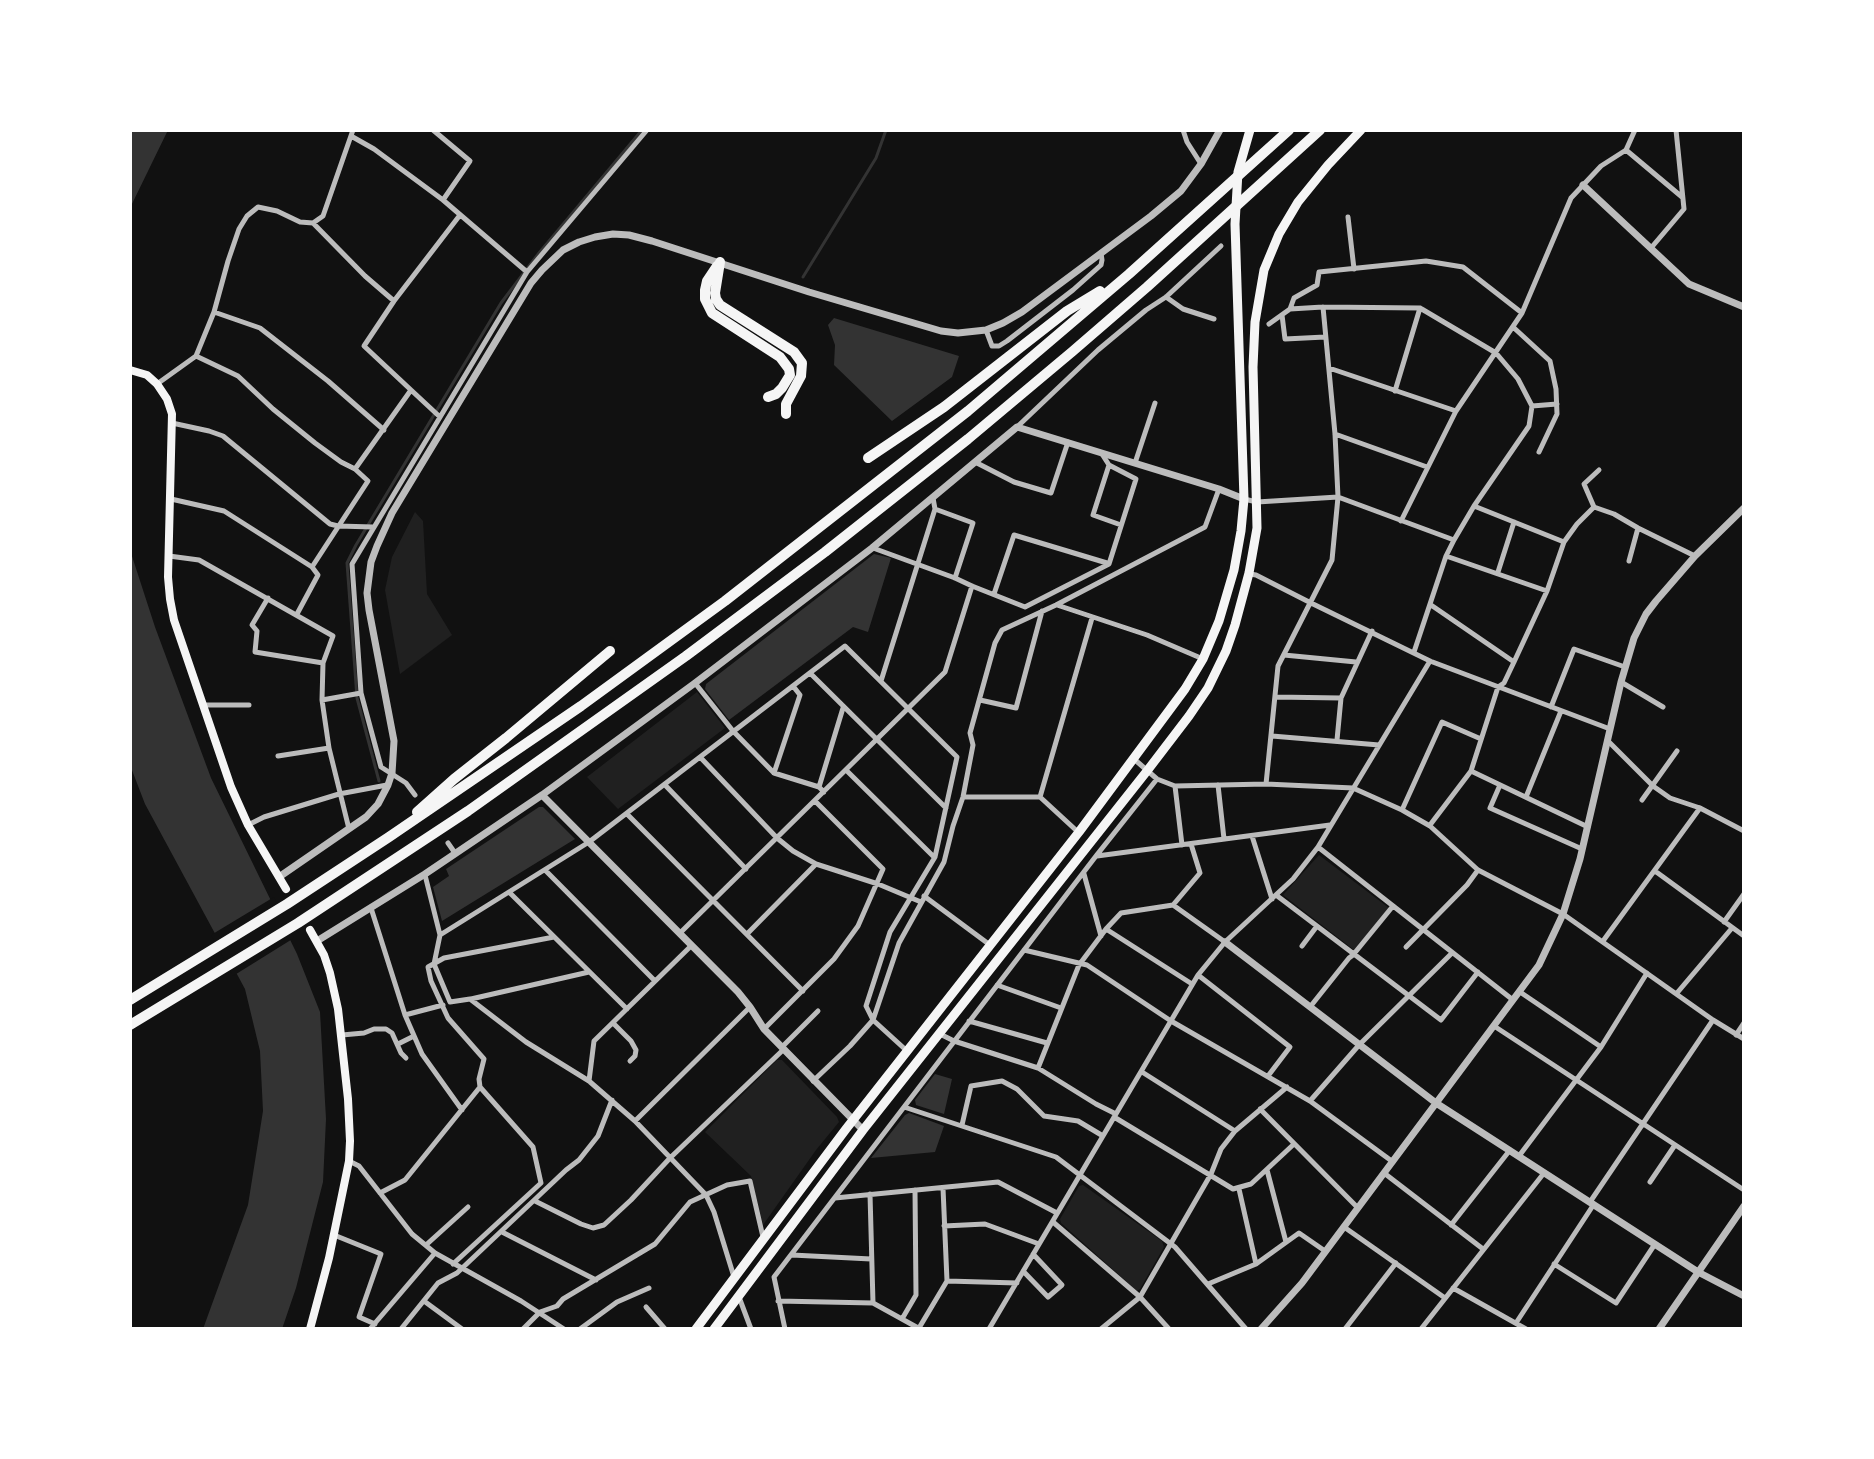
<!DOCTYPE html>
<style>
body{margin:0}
#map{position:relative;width:1874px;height:1459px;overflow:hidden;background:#111;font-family:"Archivo Narrow",sans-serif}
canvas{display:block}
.frame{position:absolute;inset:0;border:132px solid #fff;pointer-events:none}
</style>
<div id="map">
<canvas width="1874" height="1459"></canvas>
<div class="frame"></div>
</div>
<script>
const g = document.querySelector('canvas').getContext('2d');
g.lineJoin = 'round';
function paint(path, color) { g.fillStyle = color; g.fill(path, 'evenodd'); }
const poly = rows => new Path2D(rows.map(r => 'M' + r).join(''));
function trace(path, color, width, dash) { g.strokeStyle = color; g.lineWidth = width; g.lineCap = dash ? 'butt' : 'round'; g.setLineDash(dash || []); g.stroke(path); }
const green = poly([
 [415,512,423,521,427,594,452,635,400,674,385,590,392,557],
 [697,692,725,728,618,809,587,777],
 [1319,855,1389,908,1354,950,1283,895],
 [777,1060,782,1060,837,1117,839,1122,816,1150,763,1225,751,1176,705,1132],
 [1083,1185,1162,1241,1164,1247,1140,1289,1137,1291,1061,1223,1060,1219,1079,1186]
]);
const water = poly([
 [130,130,168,130,130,208],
 [834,318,959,356,952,377,892,421,834,365,835,345,828,325],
 [130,550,155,627,211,778,297,954,320,1012,326,1119,323,1182,296,1288,282,1329,203,1329,248,1205,263,1111,260,1051,245,989,145,804,130,765],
 [874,554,891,558,868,632,853,627,729,720,705,689,706,684],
 [539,807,543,807,575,839,442,921,433,887,449,876,446,869],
 [935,1074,952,1079,944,1114,916,1105,915,1100],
 [909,1113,944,1126,935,1152,871,1158,905,1115]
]);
const pier = poly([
 [274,897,294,938,233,976,211,935]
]);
const stream = poly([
 [803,277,876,158,886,130],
 [379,781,357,698,347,563,356,545,501,303,539,253,642,130]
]);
const minor = poly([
 [433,130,470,161,443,200],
 [1183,130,1187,142,1201,164],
 [351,136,374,149,443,200,527,272],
 [1626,150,1682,197],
 [1348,217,1354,269],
 [313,223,365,276,394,301],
 [1651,248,1684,209,1676,130],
 [1166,297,1183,309,1214,319],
 [1290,309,1323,307,1420,308,1496,353,1518,379,1532,406,1529,426,1474,506,1454,540,1446,556,1414,652],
 [214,312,260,328,328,381,384,430],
 [1282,315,1285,339,1325,337],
 [1269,324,1290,309,1294,298,1317,285,1319,272,1426,261,1463,267,1522,313],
 [1513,327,1550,361,1556,389,1557,414,1539,452],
 [986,330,992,346,999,346,1007,341,1073,290,1101,265,1102,260,1101,253],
 [196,356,238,376,273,409,315,443,341,462,355,469],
 [1329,368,1456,411],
 [157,384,196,356,214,312,228,261,239,229,247,216,258,207,277,211,300,222,313,223,323,216,353,130],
 [411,390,440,417],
 [1395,391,1420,308],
 [1532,406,1557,404],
 [172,423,209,431,223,436,330,524,338,526,373,527],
 [1017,427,1098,350,1146,310,1166,297,1221,246],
 [1335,434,1427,467],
 [975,462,1014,482,1051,493,1068,442],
 [1135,463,1155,403],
 [1109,465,1093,515,1121,525],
 [171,499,224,511,312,567],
 [1244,499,1257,502,1338,497,1454,540],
 [1474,506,1564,542],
 [1594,507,1584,484,1599,470],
 [935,509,973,523,955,578],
 [1401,521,1456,411,1522,313,1571,198,1601,166,1626,150,1635,130],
 [873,548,955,578,972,586,1025,607,1109,564,1136,479,1109,465,1102,454],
 [169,556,199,560,333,636,323,663,322,700,329,748,349,829],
 [1446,556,1547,591],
 [1629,561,1638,528],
 [1498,572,1514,522],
 [1250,574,1256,575,1311,603,1430,661,1610,729],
 [994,594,1014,535,1107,563],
 [268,598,252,625,257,631,255,652,323,663],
 [1057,605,1147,635,1203,659],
 [1431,605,1514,662],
 [297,614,318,575,312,567,368,481,355,469,411,390,364,346,394,301,460,215],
 [1284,655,1356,662],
 [810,673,946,808],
 [881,681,935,509,933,498],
 [1621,682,1663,707],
 [695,683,733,731,774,773,819,787,824,792],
 [1275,697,1341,698],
 [322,700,361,693],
 [980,700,1016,708,1042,611],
 [203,705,249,705],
 [1551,707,1574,649,1625,667],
 [1272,736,1379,745],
 [1337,740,1341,698,1372,631],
 [1608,741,1653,786,1670,798,1700,808,1744,831],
 [278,756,329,748],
 [700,757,777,838,793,851,816,864,878,884,921,902],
 [1134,759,1157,779,1175,786,1266,784,1353,788,1402,810,1430,826,1478,870,1563,914,1713,1020,1744,1039],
 [846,770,934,857],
 [1471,771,1588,827],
 [774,773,800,695,793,686],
 [1266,784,1278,666,1332,560,1338,497,1335,434,1323,307],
 [665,785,746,869],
 [1218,785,1224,839],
 [1500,785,1490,808,1582,849],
 [1175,786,1182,845],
 [819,787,843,708],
 [415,795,406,783,381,767,361,693,352,564,527,272,647,130],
 [963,797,1040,797,1078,832],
 [1040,797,1092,618],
 [1526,797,1561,711],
 [1642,800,1677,751],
 [1402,810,1442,722,1481,739],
 [627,814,803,991],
 [248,825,264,817,339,794,387,785],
 [1430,825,1471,771,1498,687,1504,683,1514,662,1547,591,1564,542,1577,524,1594,507,1614,514,1638,528,1695,556],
 [1252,836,1272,899],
 [448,843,455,853],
 [1318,847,1513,1000],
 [1097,856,1330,825],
 [546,871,655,981],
 [1655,871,1744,936],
 [1084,874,1101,936],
 [425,875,440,935,434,964,450,1002,470,999,526,1042,589,1081,635,1121,706,1195,714,1212,734,1277],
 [510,893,627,1009],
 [1276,895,1441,1020,1478,972],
 [924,896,990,945],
 [1173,905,1225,942],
 [371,908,405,1015,422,1054,462,1110],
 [1724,922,1744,894],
 [1106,929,1192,984],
 [680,933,945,672,972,586],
 [747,934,816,864],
 [440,935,589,842,845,646,957,757,935,857,890,932,866,1006,873,1020,907,1051],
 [1603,941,1700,808],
 [1302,946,1317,926],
 [1406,947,1467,885,1478,870],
 [1024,950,1087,965,1171,1021,1310,1101,1393,1162],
 [1198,975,1290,1047,1268,1076],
 [997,985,1061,1008],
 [1520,992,1601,1047],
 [1677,993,1732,928],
 [471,999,589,972],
 [1310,1007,1349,958,1353,955,1393,906],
 [405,1015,443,1005],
 [969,1021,1047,1043],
 [613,1023,631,1041,636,1050,635,1056,630,1061],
 [1494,1026,1744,1190],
 [764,1029,834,959,858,926,883,869,815,801],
 [940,1034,954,1041,1038,1068,1096,1104,1116,1114],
 [342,1035,364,1033,374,1029,386,1029,392,1033,401,1053,406,1058],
 [1736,1035,1744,1023],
 [398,1044,414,1036],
 [782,1047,818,1011],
 [1038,1068,1079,965,1106,929,1121,913,1173,905,1200,873,1191,844],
 [1142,1072,1235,1131],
 [589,1081,594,1041,692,945],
 [813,1081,850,1046,873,1020,899,943,944,862,953,826,963,797,973,745,970,733,995,643,1002,630,1056,605,1205,527,1219,489],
 [1310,1101,1359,1045,1452,953],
 [904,1107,1056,1157,1175,1247,1246,1329],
 [1260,1109,1358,1208],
 [1114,1117,1233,1189,1251,1184,1294,1144],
 [635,1121,750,1007],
 [962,1125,971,1086,1002,1081,1017,1089,1044,1116,1078,1121,1103,1136],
 [1519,1156,1601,1047,1647,973],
 [349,1161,359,1166,412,1234,435,1253,521,1301,564,1329],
 [1267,1170,1286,1242],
 [1384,1173,1483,1249],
 [1650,1182,1675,1145],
 [1239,1189,1256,1264],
 [380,1193,405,1180,480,1087],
 [870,1194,873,1303],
 [835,1198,998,1182,1057,1213],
 [535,1201,581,1224,593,1228,604,1225,631,1200,670,1158,783,1050],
 [1590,1202,1713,1020],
 [1053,1222,1140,1297,1169,1329],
 [1451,1225,1510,1150],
 [944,1226,985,1224,1039,1244],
 [1344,1227,1445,1298],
 [502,1232,596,1280],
 [334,1235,381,1254,359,1317,375,1324],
 [426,1245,468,1207],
 [792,1255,871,1259],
 [453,1264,541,1183,533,1147,480,1087,479,1079,484,1059,448,1018,431,981,428,967,444,958,554,937],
 [1554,1264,1616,1303,1655,1244],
 [1023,1271,1048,1297,1062,1285,1033,1254],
 [947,1281,1017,1283],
 [1208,1284,1256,1264,1299,1233,1325,1251],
 [1453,1288,1526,1329],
 [739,1297,751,1329],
 [424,1301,462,1329],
 [778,1301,873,1303,920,1329],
 [646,1307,665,1329],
 [902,1319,916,1295,915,1190],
 [1516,1323,1594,1204],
 [919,1328,947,1281,943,1188],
 [370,1329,435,1253],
 [401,1329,438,1283,457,1273,566,1170,579,1160,598,1136,612,1100],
 [523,1329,540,1312,557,1306,563,1299,655,1244,690,1202,727,1185,750,1181,763,1237],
 [580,1329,617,1302,649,1288],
 [785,1329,774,1277,1096,856,1157,779],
 [989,1329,1198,975,1225,942,1293,879,1318,847,1430,661],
 [1101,1329,1140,1297,1211,1174,1221,1149,1235,1131,1287,1087],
 [1345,1329,1396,1263],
 [1421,1329,1544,1173]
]);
const tertiary = poly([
 [1583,185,1689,284,1744,307],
 [542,795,738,992,750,1007,764,1029,863,1130],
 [279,877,366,817,378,804,388,785,392,773,394,741,369,610,367,593,371,562,377,546,392,513,531,283,542,270,563,250,579,242,595,237,613,234,629,235,652,241,809,292,941,331,958,333,986,330,1003,323,1022,312,1151,216,1181,191,1201,164,1220,130],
 [317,941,425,874,542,795,695,683,872,548,1017,427,1219,489,1244,499],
 [1225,942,1436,1103,1698,1272,1744,1296],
 [1261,1329,1302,1283,1539,965,1563,914,1580,859,1621,682,1634,638,1646,614,1656,601,1695,556,1744,508],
 [1659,1329,1744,1206]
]);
const secondary = poly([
 [130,370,147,375,157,384,167,399,172,414,168,577,170,599,174,620,231,787,248,825,286,889],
 [310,1329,329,1258,349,1161,350,1141,348,1099,338,1009,330,973,324,955,310,930]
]);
const trunk = poly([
 [696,1329,846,1129,1079,832,1185,689,1203,659,1219,621,1234,570,1241,531,1244,499,1235,224,1238,172,1250,130],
 [714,1329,863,1130,1147,771,1189,716,1208,688,1226,651,1235,625,1249,573,1257,528,1253,367,1255,322,1264,270,1279,234,1298,202,1328,165,1361,130]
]);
const motorway = poly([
 [720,262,715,293,716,299,720,305,794,352,802,363,801,376,786,404,786,414],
 [717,266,707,281,705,290,705,299,712,313,780,357,789,369,790,375,782,388,776,394,768,397],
 [868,458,944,407,1067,311,1100,291],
 [417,812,454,779,506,738,610,651],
 [130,1000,287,904,389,837,581,706,725,601,968,411,1129,274,1289,130],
 [130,1025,298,923,468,811,686,656,825,552,968,439,1073,351,1147,287,1320,130]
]);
paint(green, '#202020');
paint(water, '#333');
paint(pier, '#111');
trace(stream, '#333', 3);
trace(minor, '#bcbcbc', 5);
trace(tertiary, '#bcbcbc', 7);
trace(secondary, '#f5f5f5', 8);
trace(trunk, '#f5f5f5', 9);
trace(motorway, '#f5f5f5', 10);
</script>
